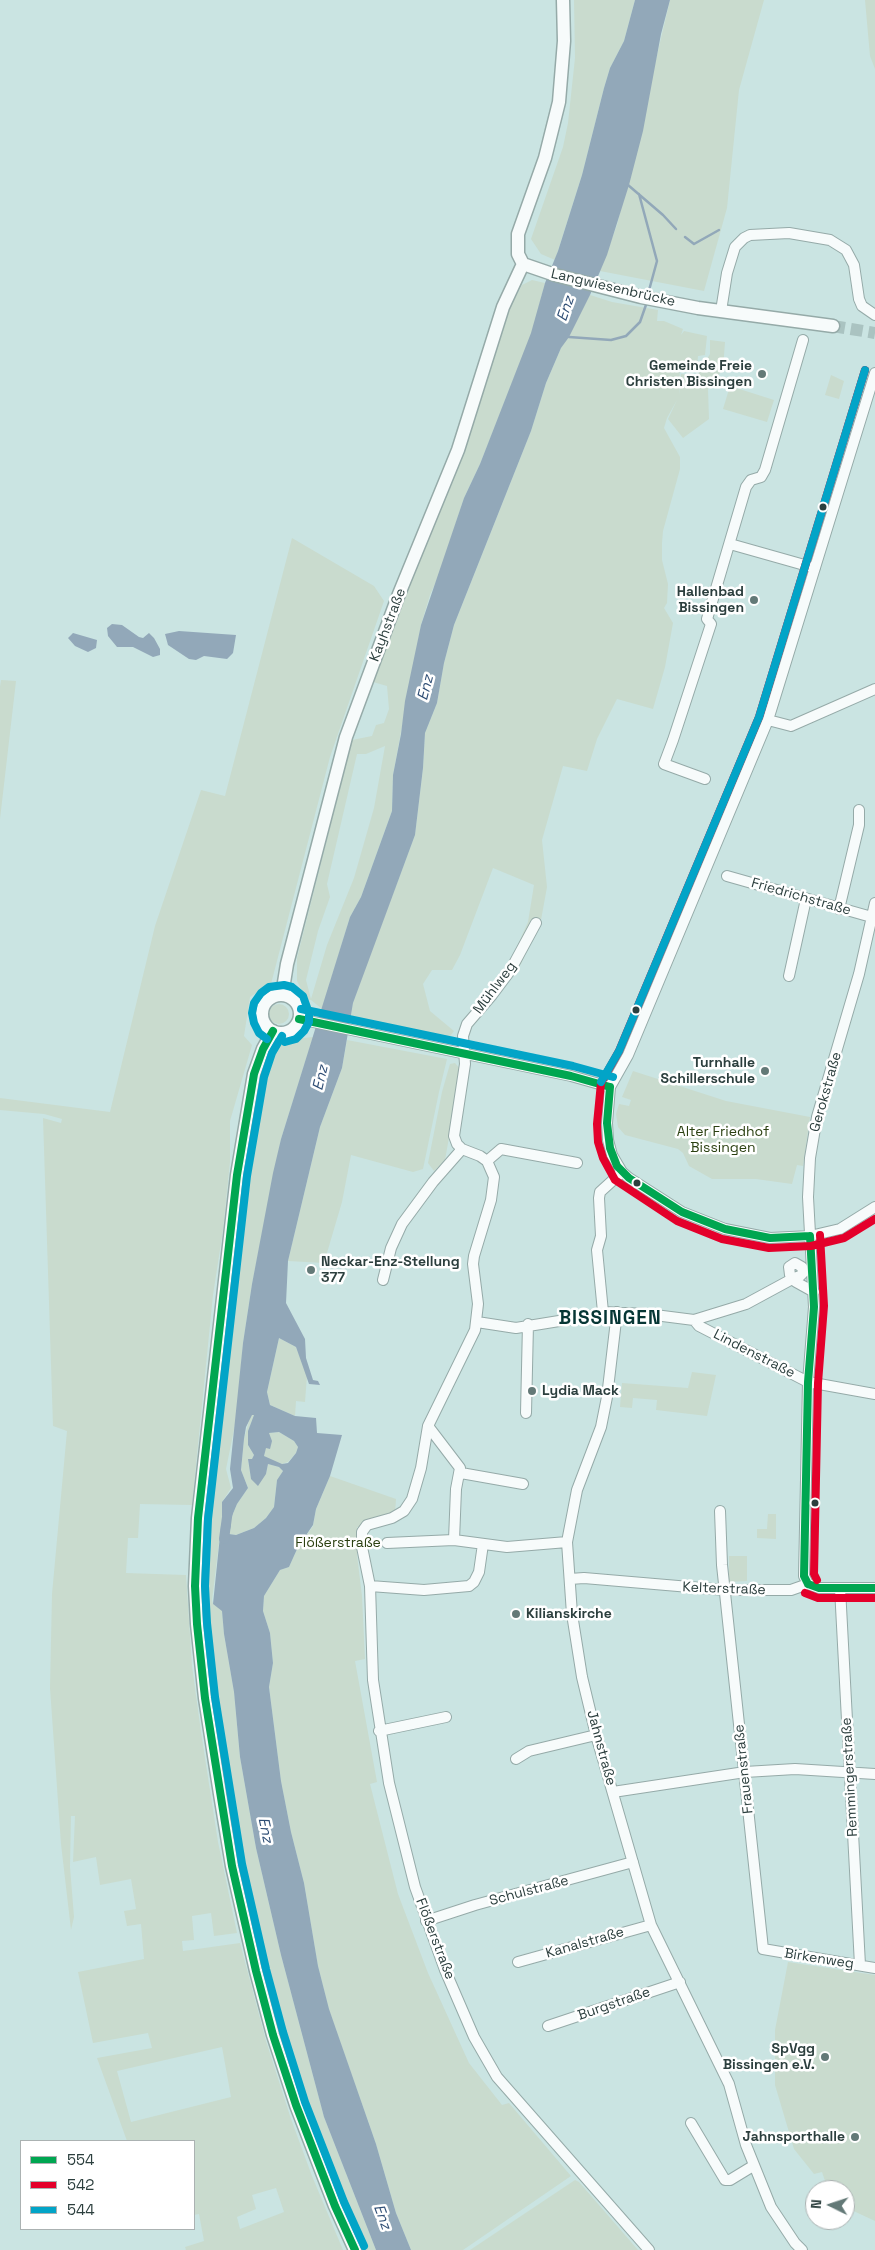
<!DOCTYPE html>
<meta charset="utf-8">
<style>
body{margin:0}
#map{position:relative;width:875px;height:2250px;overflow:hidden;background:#cae4e2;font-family:"Space Grotesk",sans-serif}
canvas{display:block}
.legend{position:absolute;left:20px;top:2140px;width:175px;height:90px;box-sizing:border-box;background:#fff;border:1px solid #abb2b2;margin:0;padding:6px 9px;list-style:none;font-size:15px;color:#2c3f3e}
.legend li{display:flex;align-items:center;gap:10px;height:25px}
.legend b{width:25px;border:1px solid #abb2b2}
.north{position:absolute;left:805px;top:2180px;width:50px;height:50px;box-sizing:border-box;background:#fff;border:1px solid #abb2b2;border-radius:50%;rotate:274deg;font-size:14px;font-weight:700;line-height:20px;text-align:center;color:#2c3f3e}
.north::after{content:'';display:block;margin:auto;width:18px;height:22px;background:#637977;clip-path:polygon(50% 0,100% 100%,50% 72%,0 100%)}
</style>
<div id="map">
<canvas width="875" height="2250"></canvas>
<ul class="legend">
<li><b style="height:6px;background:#00a651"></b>554</li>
<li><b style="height:6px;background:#e4002b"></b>542</li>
<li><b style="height:6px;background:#02a4c7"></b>544</li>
</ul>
<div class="north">N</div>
</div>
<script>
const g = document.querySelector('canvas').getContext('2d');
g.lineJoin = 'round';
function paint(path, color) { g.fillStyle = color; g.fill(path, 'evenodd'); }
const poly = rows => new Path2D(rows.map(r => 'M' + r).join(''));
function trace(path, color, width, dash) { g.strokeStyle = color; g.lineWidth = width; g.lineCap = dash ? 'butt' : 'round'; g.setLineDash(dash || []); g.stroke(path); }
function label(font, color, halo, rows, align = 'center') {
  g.font = font + ' "Space Grotesk",sans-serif'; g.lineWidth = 5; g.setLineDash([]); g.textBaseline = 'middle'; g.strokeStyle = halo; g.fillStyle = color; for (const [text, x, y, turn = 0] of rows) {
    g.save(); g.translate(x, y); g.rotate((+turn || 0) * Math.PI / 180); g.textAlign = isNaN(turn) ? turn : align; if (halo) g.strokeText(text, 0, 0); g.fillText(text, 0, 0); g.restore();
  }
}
const green = poly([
 [574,0,635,0,624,41,610,68,604,88,582,175,555,260,541,254,531,239,563,147,568,123,575,58],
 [670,0,764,0,739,90,727,208,704,291,600,271,617,225],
 [865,0,875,0,875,69,870,56],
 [532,280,545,283,532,333,480,464,464,498,439,575,430,595,421,625,393,775,392,811,361,897,350,917,322,1009,311,1000,306,999,297,981,297,958,352,740,372,736,376,725,384,723,389,709,387,686,373,682,386,642,476,414,510,308,522,285],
 [385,746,374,808,354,878,327,945,311,999,306,980,318,931,330,897,327,884,357,754,366,754],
 [590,295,612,302,658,310,657,321,664,321,683,329,681,335,684,331,707,336,705,355,698,356,697,367,680,366,681,336,679,395,681,374,697,376,710,354,710,340,725,342,723,369,708,389,709,419,683,438,668,419,677,400,667,418,664,428,680,457,680,469,663,531,662,543,662,560,668,584,667,603,664,608,673,623,665,667,653,709,617,699,597,739,587,771,563,766,542,840,547,887,541,920,521,964,509,978,504,975,528,922,534,885,493,868,460,955,452,970,432,970,423,984,430,1011,454,1031,448,1039,350,1020,353,1003,364,971,415,835,423,768,425,733,437,703,444,663,454,625,531,431,546,383,561,348],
 [831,375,844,381,839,399,825,395],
 [730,386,774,400,767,422,723,409],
 [292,538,374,586,384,601,330,757,271,984,250,997,244,1036,252,1045,230,1121,230,1162,223,1230,213,1295,192,1505,140,1504,138,1538,128,1538,126,1573,186,1575,192,1666,201,1732,218,1842,237,1933,214,1936,211,1913,192,1916,194,1940,182,1941,183,1951,240,1943,266,2041,291,2119,312,2176,343,2250,186,2250,185,2247,204,2241,199,2214,194,2215,194,2141,127,2141,97,2058,152,2048,148,2033,93,2043,78,1972,144,1959,141,1924,127,1926,124,1911,136,1909,131,1879,100,1885,96,1857,73,1862,75,1816,71,1816,70,1867,74,1917,71,1930,61,1844,50,1688,52,1594,67,1431,53,1426,43,1118,61,1123,62,1119,44,1114,0,1110,0,1098,110,1112,155,926,201,790,225,796],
 [222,2047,231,2097,131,2122,117,2071],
 [276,2188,284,2212,240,2229,237,2217,256,2209,252,2195],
 [1,680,16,681,0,819,0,687],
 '269 1014a10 10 0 1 1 20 0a10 10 0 1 1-20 0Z',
 [313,1037,281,1139,252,1284,243,1343,237,1415,226,1469,231,1488,222,1502,224,1517,232,1516,237,1504,248,1488,241,1470,244,1439,251,1414,254,1415,248,1431,248,1445,254,1455,252,1459,248,1460,251,1479,266,1474,268,1464,279,1467,283,1471,277,1480,274,1507,266,1518,254,1528,236,1535,229,1534,221,1527,212,1600,213,1604,222,1610,224,1634,234,1692,240,1757,256,1848,281,1955,324,2117,376,2250,365,2250,342,2204,305,2107,265,1970,247,1888,221,1746,211,1711,201,1596,201,1539,235,1220,252,1111,260,1076,275,1048,285,1040],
 [347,1040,447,1059,439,1092,423,1169,413,1172,351,1155,342,1202,324,1263,288,1261,320,1127,342,1068],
 [455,1063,461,1070,445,1160,434,1171,428,1163,442,1092,450,1064],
 [633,1071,726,1101,810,1117,803,1166,797,1165,792,1184,756,1179,712,1179,689,1166,683,1153,678,1149,625,1135,618,1127,616,1114,619,1104,629,1106,631,1100,622,1097],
 [279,1338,296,1347,307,1376,305,1402,296,1401,295,1416,270,1405,267,1392],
 [692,1372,716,1375,707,1416,656,1410,657,1400,633,1398,632,1408,620,1407,622,1383,688,1388],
 [279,1432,294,1441,298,1447,296,1453,288,1462,282,1464,268,1460,264,1456,268,1433],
 [330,1476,396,1499,395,1514,366,1528,357,1527,357,1555,362,1596,365,1659,355,1661,377,1782,370,1784,398,1894,428,1973,469,2063,502,2105,509,2103,571,2176,463,2250,411,2250,396,2213,376,2144,329,2010,318,1966,304,1883,291,1832,281,1781,269,1687,273,1663,270,1633,263,1611,264,1596,280,1570,289,1567,298,1547,313,1526,316,1509],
 [768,1514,776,1514,776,1539,757,1538,757,1529,767,1529],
 [729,1556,747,1556,747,1581,729,1582],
 [788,1962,875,1975,875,2221,845,2207,845,2190,828,2190,822,2172,814,2174,794,2149,775,2085,775,2030],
 [575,2180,579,2182,638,2250,470,2250]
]);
const water = poly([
 [635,0,670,0,661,34,643,131,629,185,607,255,590,295,569,337,561,348,546,383,531,431,454,625,444,663,437,703,425,733,423,768,415,835,353,1003,342,1068,320,1127,288,1261,286,1303,305,1339,306,1358,313,1380,318,1381,320,1385,309,1384,296,1347,279,1338,267,1392,270,1405,295,1416,316,1418,317,1433,342,1435,330,1476,316,1509,313,1525,298,1547,289,1567,280,1570,264,1596,263,1611,270,1633,273,1663,269,1687,281,1781,291,1832,304,1883,318,1966,329,2009,376,2144,396,2213,411,2250,376,2250,324,2117,281,1955,256,1848,240,1757,234,1692,224,1634,222,1611,213,1604,221,1526,231,1525,229,1534,236,1535,254,1528,266,1518,274,1507,277,1480,283,1471,279,1467,268,1464,266,1474,258,1486,251,1479,248,1459,252,1459,254,1455,248,1445,248,1431,254,1415,252,1415,246,1427,244,1439,241,1470,248,1488,237,1504,232,1516,222,1516,222,1502,233,1488,230,1469,243,1343,252,1284,273,1173,281,1139,350,917,361,897,392,811,393,775,401,734,405,701,421,625,464,498,480,464,531,333,545,283,558,251,582,175,604,88,610,68,624,41],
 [279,1432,294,1441,298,1447,296,1453,288,1463,282,1464,264,1456,266,1448,270,1449,272,1441,269,1433],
 [112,624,122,625,139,637,143,638,149,633,154,638,160,649,160,655,153,657,133,647,117,647,108,636,107,628],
 [179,631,236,635,233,653,227,659,204,656,196,660,189,659,168,645,165,634],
 [73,633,97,640,96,648,88,652,75,646,68,638]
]);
const stream = poly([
 [628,185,663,215,676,229],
 [639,194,657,261,648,294],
 [685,237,694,244,719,230],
 [569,337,611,340,626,336,640,322,647,302]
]);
const canal = poly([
 [224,1539,228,1510,231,1504]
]);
const majorTunnel = poly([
 [833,326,875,333]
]);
const minor = poly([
 [721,311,727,273,735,247,744,238,750,235,789,233,830,240,846,250,854,265,859,299,862,306,875,315],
 [875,373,768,720,628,1055,610,1087,607,1123,608,1140,612,1155,622,1172,629,1178,682,1212,725,1229,770,1238,810,1236,840,1229,875,1207],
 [730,544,815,568],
 [768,720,791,726,875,689],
 [705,779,664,764,673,740,711,624,707,619,746,487,751,480,761,477,765,470,803,340],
 [727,876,875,918],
 [839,909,859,825,859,810],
 [536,923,510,971,492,995,467,1024,463,1036,465,1064,454,1136,457,1144,462,1149,480,1156,487,1161,494,1177,491,1200,474,1256,473,1264,478,1304,475,1330,428,1426,421,1468,412,1499,404,1511,392,1518,367,1525,362,1532,362,1547,370,1586,373,1680,389,1783,415,1887,445,1970,474,2037,497,2077,649,2250],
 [789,976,806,899],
 [299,1019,571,1076,610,1087],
 [487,1161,501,1149,577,1163],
 [383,1280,391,1248,402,1224,433,1182,462,1149],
 [603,1312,597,1250,601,1236,599,1198,600,1192,622,1172],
 [617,1312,607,1397,601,1427,577,1490,567,1542,572,1614,582,1677,596,1735,651,1925,729,2084,746,2145,771,2207,795,2243,802,2250],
 [694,1320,699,1326,808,1382,875,1394],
 [477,1322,516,1328,596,1315,603,1312,647,1314,694,1320,746,1304,794,1278,800,1276,803,1273,802,1267,795,1263,789,1267,790,1275,794,1278,796,1282,814,1292],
 [526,1413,528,1324],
 [428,1426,460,1468,456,1489,454,1540],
 [461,1473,523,1484],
 [720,1511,722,1565,763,1949,875,1968],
 [387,1543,454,1540,507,1547,567,1542],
 [570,1579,584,1578,725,1590,791,1590,808,1584],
 [808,1584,804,1576,808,1382,814,1307,808,1197,810,1158,817,1117,859,974,875,903],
 [808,1584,819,1588,875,1588],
 [370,1586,424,1590,469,1586,474,1582,479,1572,483,1544],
 [840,1588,860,1965],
 [379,1731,446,1717],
 [516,1759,529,1751,596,1735],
 [613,1792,745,1772,795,1769,875,1774],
 [426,1921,475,1905,633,1862],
 [518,1962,651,1925],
 [548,2026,680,1982],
 [691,2123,725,2180,730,2180,753,2166]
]);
const major = poly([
 [563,0,564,41,559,102,545,158,518,234,518,254,523,264,555,275,641,297,698,308,833,326],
 [282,995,287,964,346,737,399,594,458,450,503,307,523,264],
 '262 1014a19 19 0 1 1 38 0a19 19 0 1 1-38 0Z',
 [273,1031,263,1049,254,1074,237,1175,198,1518,195,1586,197,1624,205,1698,220,1794,232,1866,256,1971,273,2035,296,2105,335,2206,355,2250]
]);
const bus1 = poly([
 [299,1019,571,1076,610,1087],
 [273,1031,263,1049,254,1074,237,1175,198,1518,195,1586,197,1624,205,1698,232,1866,256,1971,273,2035,296,2105,335,2206,355,2250],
 [610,1087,607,1123,610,1148,617,1166,629,1178,682,1212,725,1229,770,1238,810,1236],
 [808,1584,804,1576,808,1382,814,1307,810,1236],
 [808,1584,819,1588,875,1588]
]);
const bus2 = poly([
 [865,370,759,717,619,1051,601,1083,597,1124,598,1142,603,1158,615,1180,677,1221,722,1239,769,1248,811,1246,844,1238,875,1219],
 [817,1580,814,1574,818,1383,824,1306,820,1235],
 [805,1593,818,1598,875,1598]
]);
const bus3 = poly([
 [301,1009,573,1066,613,1077],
 [282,1036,272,1053,264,1077,247,1176,208,1519,205,1586,207,1623,215,1697,242,1864,266,1969,283,2032,305,2102,344,2202,364,2246],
 [267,1039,259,1033,254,1023,252,1013,254,1003,261,993,269,987,284,985,292,987,303,996,309,1013,309,1022,304,1031,296,1039,285,1042],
 [601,1082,619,1051,759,717,865,370]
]);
const markers = [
 [762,374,5,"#637977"],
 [823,507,4.5,"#2c3f3e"],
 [754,600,5,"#637977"],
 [636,1010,4.5,"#2c3f3e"],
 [765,1071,5,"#637977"],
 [637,1183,4.5,"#2c3f3e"],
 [311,1270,5,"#637977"],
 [532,1391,5,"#637977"],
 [815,1503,4.5,"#2c3f3e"],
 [516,1614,5,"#637977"],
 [825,2057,5,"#637977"],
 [855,2137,5,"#637977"]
];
const streetNames = [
 ["Langwiesenbrücke",613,288,13],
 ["Kayhstraße",388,625,-69],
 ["Friedrichstraße",801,897,16],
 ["Mühlweg",495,988,-53],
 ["Gerokstraße",826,1092,-74],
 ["Lindenstraße",754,1354,27],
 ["Kelterstraße",724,1589,2],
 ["Jahnstraße",601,1748,75],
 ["Frauenstraße",744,1769,-96],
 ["Remmingerstraße",850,1777,-93],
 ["Schulstraße",529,1891,-15],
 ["Flößerstraße",435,1939,69],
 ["Kanalstraße",585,1943,-16],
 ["Birkenweg",819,1959,9],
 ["Burgstraße",614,2004,-19]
];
const poiNames = [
 ["Gemeinde Freie",752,366],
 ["Christen Bissingen",752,382],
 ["Hallenbad",744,592],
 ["Bissingen",744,608],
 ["Turnhalle",755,1063],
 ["Schillerschule",755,1079],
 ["Neckar-Enz-Stellung",321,1262,"left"],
 ["377",321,1278,"left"],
 ["Lydia Mack",542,1391,"left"],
 ["Kilianskirche",526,1614,"left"],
 ["SpVgg",815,2049],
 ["Bissingen e.V.",815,2065],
 ["Jahnsporthalle",845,2137]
];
const parkNames = [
 ["Alter Friedhof",723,1132],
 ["Bissingen",723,1148],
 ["Flößerstraße",338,1543]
];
const waterNames = [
 ["Enz",566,309,-71],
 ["Enz",426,688,-76],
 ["Enz",321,1078,-77],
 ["Enz",265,1830,78],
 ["Enz",382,2217,70]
];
const districtNames = [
 ["BISSINGEN",610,1319]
];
paint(green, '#c9dbce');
paint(water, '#92a8b9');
trace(stream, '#92a8b9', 2.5);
trace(canal, '#92a8b9', 10);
trace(majorTunnel, '#aac3c1', 12, [12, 6]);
trace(minor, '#95aaa8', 12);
trace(major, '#95aaa8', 15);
trace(minor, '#f7fbfb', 10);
trace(major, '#f7fbfb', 12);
trace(bus1, '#00a651', 8);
trace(bus2, '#e4002b', 8);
trace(bus3, '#02a4c7', 8);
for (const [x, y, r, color] of markers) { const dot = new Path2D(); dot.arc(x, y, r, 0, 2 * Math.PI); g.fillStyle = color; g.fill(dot); trace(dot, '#fff', 2); }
label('14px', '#2c3f3e', '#fff', streetNames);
label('bold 14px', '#2c3f3e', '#fff', poiNames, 'right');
label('14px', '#2b4011', '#fff', parkNames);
label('italic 15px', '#2f4e75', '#fff', waterNames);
g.letterSpacing = '1px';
label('bold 19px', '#063635', '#fff', districtNames);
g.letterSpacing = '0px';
</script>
